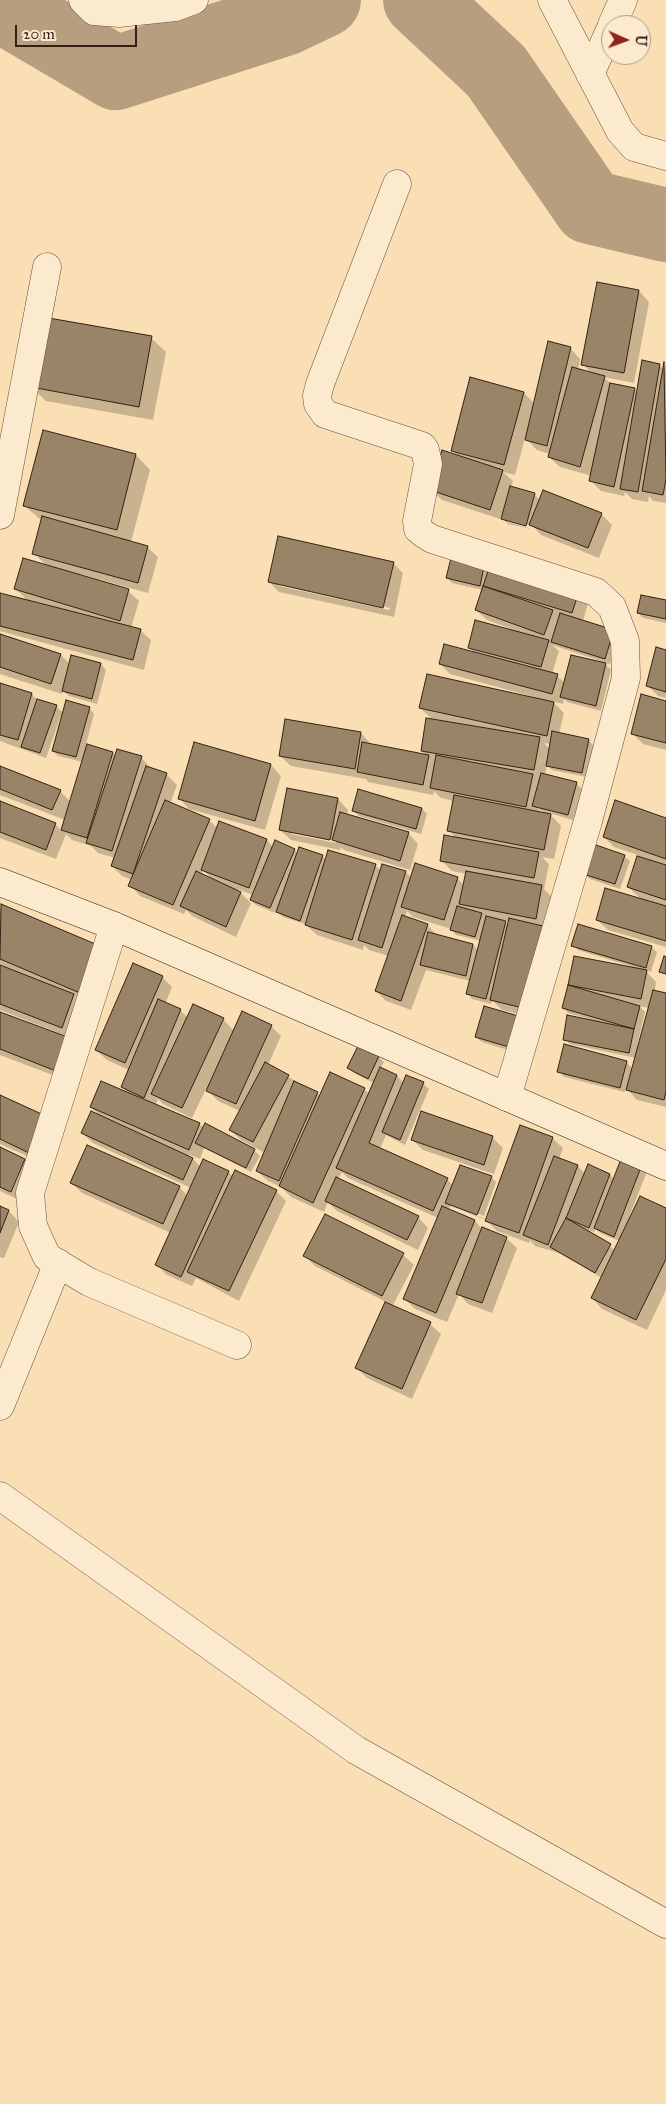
<!DOCTYPE html>
<style>
body{margin:0}
#map{position:relative;width:666px;height:2104px;overflow:hidden;background:#fadfb4;font-family:"IM FELL Great Primer",serif}
canvas{display:block}
.north{position:absolute;left:601px;top:15px;width:50px;height:50px;box-sizing:border-box;background:#fceace;border:1px solid #ac9a84;border-radius:50%;rotate:92deg;font-size:14px;font-weight:700;line-height:20px;text-align:center;color:#332115}
.north::after{content:'';display:block;margin:auto;width:18px;height:22px;background:#8f2418;clip-path:polygon(50% 0,100% 100%,50% 72%,0 100%)}
.scale{position:absolute;left:15px;top:25px;width:122px;height:22px;box-sizing:border-box;border:2px solid #332115;border-top:0;padding-left:6px;font-size:15px;line-height:18px;white-space:nowrap;color:#332115;-webkit-text-stroke:4px #fceace;paint-order:stroke}
</style>
<div id="map">
<canvas width="666" height="2104"></canvas>
<div class="north">U</div>
<div class="scale">20 m</div>
</div>
<script>
const g = document.querySelector('canvas').getContext('2d');
g.lineJoin = 'round';
function paint(path, color) { g.fillStyle = color; g.fill(path, 'evenodd'); }
const poly = rows => new Path2D(rows.map(r => 'M' + r).join(''));
function trace(path, color, width, dash) { g.strokeStyle = color; g.lineWidth = width; g.lineCap = dash ? 'butt' : 'round'; g.setLineDash(dash || []); g.stroke(path); }
const shadow = poly([
 [639,291,649,302,634,383,604,377,611,384,634,389,638,393,659,365,664,370,666,364,666,503,653,501,649,496,648,502,632,499,625,492,624,496,601,491,591,481,592,476,560,467,549,457,550,454,537,450,525,438,515,475,503,472,513,481,511,488,534,494,540,500,601,514,612,525,599,558,541,535,533,526,507,519,507,522,532,529,508,524,501,517,500,519,442,500,431,490,459,457,452,450,471,379,524,393,535,404,570,348,580,359,578,370,592,374,583,364],
 [151,338,166,352,153,420,46,401,32,387],
 [44,432,136,455,150,470,131,542,147,547,158,557,148,593,80,574,79,576,128,591,139,601,131,628,140,630,151,640,144,670,0,631,0,594,28,601,16,589,47,566,34,553,42,521,25,506],
 [454,551,589,600,583,621,619,636,610,664,552,645,559,651,552,674,557,676,565,683,605,664,611,670,601,711,567,702,564,699,563,704,552,701,564,713,559,734,589,741,594,746,587,777,552,770,547,765,545,775,576,783,582,789,573,820,549,813,561,826,554,859,542,857,549,864,544,889,552,897,537,1019,502,1010,492,1000,491,1004,472,999,467,993,470,981,426,970,411,1010,386,1001,376,991,389,956,369,950,364,945,363,950,317,935,305,924,283,917,276,910,275,913,256,905,251,900,253,895,237,889,251,903,236,937,192,916,186,910,184,914,140,896,130,885,132,880,122,876,112,866,115,858,98,853,91,846,72,840,66,834,56,859,0,838,0,803,55,824,62,831,65,820,0,795,0,768,60,791,71,802,83,762,58,756,53,751,63,716,61,715,46,758,0,741,0,685,32,694,37,700,57,707,63,713,89,708,94,714,86,744,112,753,116,756,141,757,151,769,166,774,177,785,170,804,209,820,218,829,267,840,273,847,294,850,298,854,322,856,326,860,375,865,381,871,383,865,406,872,412,878,457,878,464,885,467,874,452,871,441,860,456,838,448,830,454,801,441,798,434,791,433,795,368,782,366,779,291,766,280,756,286,721,361,733,371,744,427,756,422,751,434,721,420,708,534,699,534,697,450,674,440,664,475,653,470,648,512,629,487,620,476,610,483,590,452,583,447,577],
 [544,743,551,744,550,749],
 [538,810,545,812,545,814,537,813],
 [203,870,213,880,201,875],
 [407,911,413,917,451,929,456,935,481,941,478,950,473,945,438,936,428,926,405,917],
 [503,920,510,921,509,926],
 [393,563,403,573,394,617,279,592,269,582],
 [279,583,390,608,389,610,279,586],
 [666,601,666,623,643,618,638,613],
 [0,635,61,655,70,664,72,657,101,664,106,670,97,704,69,696,63,691,62,694,0,674],
 [666,651,666,698,658,696,647,685],
 [666,702,666,750,643,744,633,734],
 [271,765,281,776,265,830,189,809,179,798],
 [338,799,348,810,347,815,408,833,418,844,410,870,344,850,341,847,340,850,291,840,280,830],
 [291,831,336,840,336,843,291,834],
 [422,809,427,814,421,834,359,816,353,810],
 [666,819,666,947,608,930,597,920,642,900,628,887,638,855,614,847,604,837],
 [624,856,630,861,620,889,590,879,585,874],
 [2,906,90,1003,74,996,84,1006,72,1038,0,1010,0,967,3,965,0,964,0,910],
 [573,945,651,947,657,952,651,972,645,970,656,982,655,991,666,994,666,1107,637,1100,626,1088,625,1092,564,1077,559,1071,626,1062,633,1069,636,1058,570,1044,565,1039,589,1019,568,1013,563,1007,569,985,637,968,578,950],
 [639,1006,649,1008,639,1046,637,1046,645,1012],
 [162,977,172,987,165,1004,180,1010,188,1018,223,1019,234,1031,271,1026,281,1036,268,1065,321,1096,364,1089,370,1095,374,1083,354,1073,349,1068,378,1057,384,1062,380,1069,397,1076,404,1083,423,1084,429,1089,405,1145,386,1135,380,1149,447,1179,453,1186,491,1177,496,1182,483,1219,450,1206,448,1210,475,1221,482,1229,506,1238,517,1248,492,1313,468,1304,459,1294,447,1322,415,1309,404,1298,438,1218,348,1178,342,1172,338,1179,418,1217,428,1228,418,1250,337,1211,328,1202,324,1212,291,1197,281,1187,268,1181,257,1171,265,1153,241,1140,230,1130,240,1111,218,1101,206,1089,192,1118,163,1104,158,1099,156,1105,254,1150,260,1156,251,1172,204,1148,200,1159,188,1154,201,1167,228,1172,234,1177,276,1191,286,1201,239,1301,196,1278,192,1286,167,1275,157,1265,171,1233,82,1193,72,1183,179,1187,188,1196,191,1188,93,1143,82,1133,100,1116,91,1107,129,1094,122,1087,129,1070,107,1060,96,1050],
 [452,1204,484,1216,483,1218,452,1207],
 [0,1013,71,1082,0,1055],
 [529,1024,521,1054,482,1042,476,1037],
 [0,1097,40,1162,0,1144],
 [492,1137,503,1148,494,1174,423,1150,413,1140],
 [552,1138,563,1148,559,1159,578,1166,585,1174,589,1166,610,1175,614,1179,623,1156,648,1169,629,1217,666,1210,666,1290,647,1330,602,1309,592,1298,602,1278,559,1253,535,1246,530,1240,529,1243,497,1231,487,1221],
 [585,1229,594,1232,596,1229,600,1233,620,1241,615,1250],
 [0,1149,25,1160,35,1171,21,1201,0,1191],
 [0,1207,9,1211,19,1222,4,1258,0,1257],
 [403,1255,414,1265,392,1307,430,1324,441,1334,412,1399,367,1378,357,1368,386,1302,315,1266,305,1256]
]);
const river = poly([
 [8,0,12,12,116,73,284,19,324,0],
 [420,0,496,71,590,207,666,225]
]);
const building = poly([
 [597,282,639,290,624,373,581,365,597,282],
 [43,317,152,336,139,407,31,387,43,317],
 [548,341,571,347,547,446,525,440,548,341],
 [642,360,660,364,638,492,620,489,642,360],
 [664,362,666,479,663,495,642,491,664,362],
 [572,367,605,376,580,467,548,457,572,367],
 [470,377,524,392,504,465,451,451,470,377],
 [610,383,635,388,614,487,589,481,610,383],
 [43,430,136,454,117,530,23,506,43,430],
 [442,450,503,470,490,510,430,490,442,450],
 [510,486,535,493,526,526,501,519,510,486],
 [543,490,602,513,588,548,529,525,543,490],
 [42,516,148,546,138,583,32,554,42,516],
 [278,536,394,562,383,608,268,582,278,536],
 [453,550,486,557,480,586,446,578,453,550],
 [23,558,129,589,120,621,14,589,23,558],
 [491,562,580,588,572,613,483,586,491,562],
 [483,586,553,610,544,635,475,610,483,586],
 [0,593,141,629,133,660,0,626,0,593],
 [641,595,666,600,666,619,637,613,641,595],
 [560,613,614,630,605,659,551,642,560,613],
 [475,620,549,640,541,667,468,648,475,620],
 [0,634,61,654,51,684,0,667,0,634],
 [444,644,558,674,552,694,439,664,444,644],
 [656,647,666,650,666,692,646,686,656,647],
 [71,655,101,663,92,699,62,691,71,655],
 [571,655,606,663,596,706,560,697,571,655],
 [427,674,554,702,547,736,419,708,427,674],
 [0,683,32,693,18,740,0,735,0,683],
 [641,694,666,701,666,743,631,734,641,694],
 [37,699,57,705,40,753,21,747,37,699],
 [66,700,90,707,76,757,52,751,66,700],
 [426,718,540,737,534,770,421,751,426,718],
 [285,719,361,732,355,769,279,756,285,719],
 [552,731,589,739,582,773,546,766,552,731],
 [194,742,271,764,255,821,178,799,194,742],
 [362,742,429,755,423,785,357,772,362,742],
 [87,744,113,752,87,838,61,830,87,744],
 [117,749,142,756,112,851,86,843,117,749],
 [436,755,533,774,526,807,430,788,436,755],
 [0,766,61,790,52,810,0,789,0,766],
 [146,766,167,773,133,874,111,866,146,766],
 [541,773,577,782,568,815,532,806,541,773],
 [287,788,338,798,330,840,279,830,287,788],
 [358,789,422,808,416,829,352,811,358,789],
 [454,795,551,814,544,850,447,831,454,795],
 [165,800,210,819,173,905,128,886,165,800],
 [615,800,666,818,666,859,603,837,615,800],
 [0,801,56,823,46,850,0,832,0,801],
 [340,812,409,832,400,861,332,840,340,812],
 [219,821,267,839,249,888,201,870,219,821],
 [444,835,539,852,534,878,440,861,444,835],
 [275,840,295,849,270,908,250,900,275,840],
 [593,844,625,855,615,884,583,874,593,844],
 [299,847,323,855,300,921,276,912,299,847],
 [328,850,376,864,352,940,305,925,328,850],
 [637,856,666,865,666,900,627,887,637,856],
 [415,863,458,877,444,920,401,907,415,863],
 [382,864,406,871,382,948,358,940,382,864],
 [196,871,241,892,226,927,180,906,196,871],
 [466,871,542,885,536,919,459,904,466,871],
 [605,888,666,906,666,941,596,920,605,888],
 [1,904,100,946,80,993,0,959,1,904],
 [457,906,482,913,475,937,450,930,457,906],
 [402,915,428,924,401,1001,375,991,402,915],
 [486,916,506,921,486,999,466,994,486,916],
 [509,918,547,927,527,1009,490,1000,509,918],
 [578,924,652,946,646,968,571,946,578,924],
 [428,932,473,944,466,976,420,965,428,932],
 [574,956,647,970,641,999,568,985,574,956],
 [664,956,666,957,666,974,659,972,664,956],
 [133,963,163,976,125,1063,95,1050,133,963],
 [0,965,74,994,62,1028,0,1004,0,965],
 [568,985,640,1006,634,1029,562,1008,568,985],
 [653,990,666,993,666,1091,664,1100,626,1090,653,990],
 [158,999,181,1009,144,1098,121,1087,158,999],
 [193,1004,224,1018,182,1108,151,1094,193,1004],
 [484,1006,525,1018,516,1049,475,1037,484,1006],
 [242,1011,272,1025,236,1104,206,1091,242,1011],
 [0,1012,73,1039,61,1073,0,1049,0,1012],
 [567,1015,634,1029,629,1053,563,1040,567,1015],
 [564,1044,627,1061,620,1088,557,1072,564,1044],
 [358,1046,379,1056,368,1079,347,1068,358,1046],
 [265,1062,289,1075,253,1142,229,1130,265,1062],
 [380,1067,397,1075,369,1143,448,1178,433,1211,336,1168,380,1067],
 [330,1072,365,1088,313,1203,279,1186,330,1072],
 [406,1075,424,1082,400,1140,382,1132,406,1075],
 [101,1081,200,1123,189,1150,90,1107,101,1081],
 [294,1081,318,1092,279,1181,256,1171,294,1081],
 [0,1095,46,1116,29,1153,0,1139,0,1095],
 [91,1111,193,1158,183,1180,81,1133,91,1111],
 [421,1111,493,1136,484,1165,411,1140,421,1111],
 [205,1123,255,1149,246,1168,195,1143,205,1123],
 [520,1125,553,1137,519,1233,485,1221,520,1125],
 [87,1145,180,1186,163,1224,70,1183,87,1145],
 [0,1147,25,1159,11,1192,0,1187,0,1147],
 [623,1154,643,1162,614,1237,594,1228,623,1154],
 [554,1156,578,1165,548,1245,523,1235,554,1156],
 [203,1159,229,1171,181,1277,155,1265,203,1159],
 [588,1164,610,1174,589,1228,566,1218,588,1164],
 [460,1165,492,1176,477,1215,445,1203,460,1165],
 [235,1170,277,1190,229,1291,187,1272,235,1170],
 [336,1177,419,1216,407,1240,325,1201,336,1177],
 [640,1196,666,1208,666,1259,636,1320,591,1298,640,1196],
 [0,1206,9,1210,0,1233,0,1206],
 [442,1206,475,1220,436,1313,403,1299,442,1206],
 [325,1214,404,1253,382,1296,303,1256,325,1214],
 [566,1218,611,1244,595,1273,550,1247,566,1218],
 [482,1227,507,1237,482,1303,456,1294,482,1227],
 [385,1302,431,1322,402,1389,355,1368,385,1302]
]);
const street = poly([
 [83,0,94,11,119,13,175,7,194,0],
 [552,0,620,131,634,147,666,156],
 [612,25,623,0],
 [590,74,611,28],
 [397,184,320,384,317,396,318,404,325,414,422,446,425,450,428,464,417,521,418,529,424,534,432,539,596,592,612,607,625,641,626,678,588,821,507,1097],
 [0,515,47,267],
 [114,926,30,1193,33,1226,47,1257,89,1282,237,1345],
 [0,1406,58,1263],
 [0,1496,356,1750,666,1924]
]);
const secondary = poly([
 [0,882,114,926,666,1166]
]);
paint(shadow, '#0003');
trace(river, '#b69e7e', 74);
paint(building, '#9a8468');
trace(building, '#332115', 1);
trace(street, '#65503d', 29);
trace(secondary, '#332115', 29);
trace(street, '#fceace', 28);
trace(secondary, '#fceace', 28);
</script>
